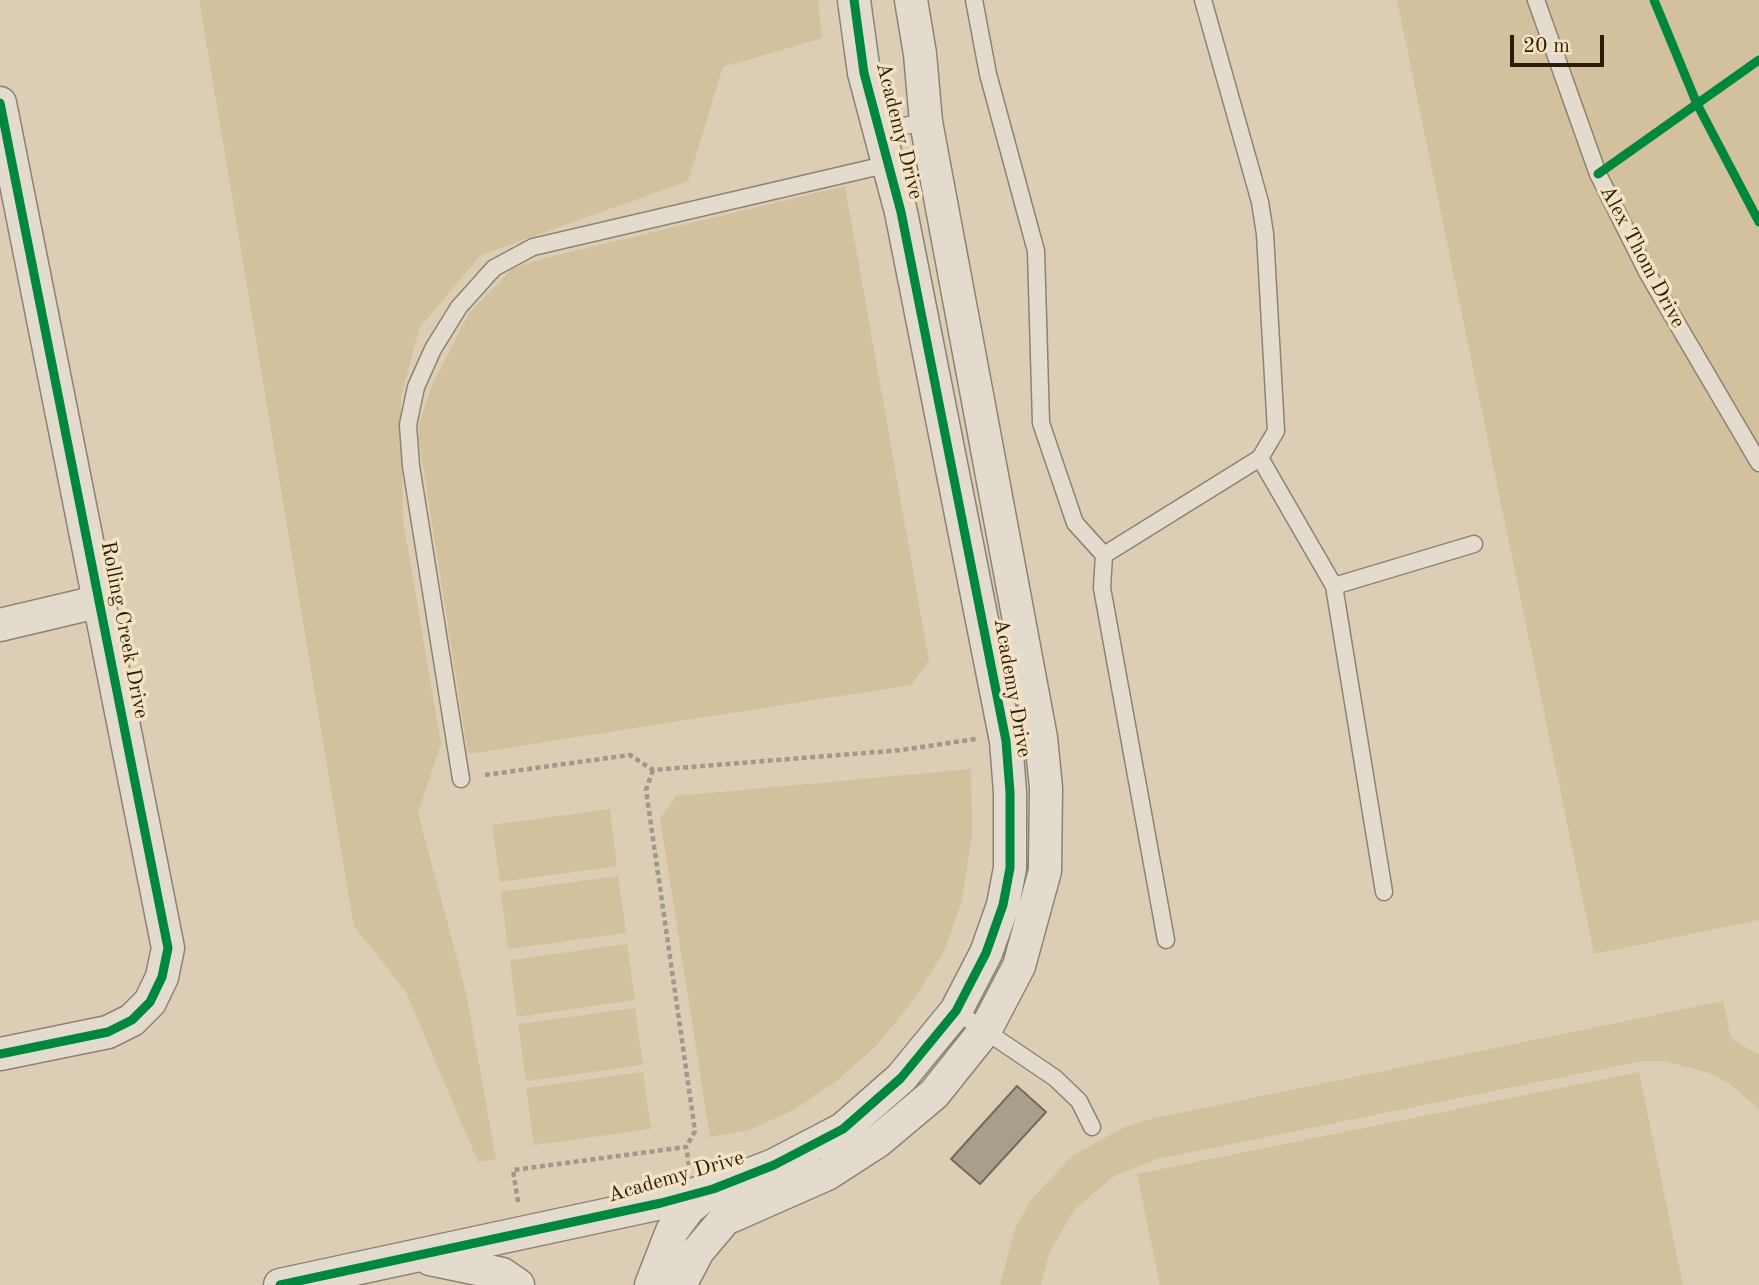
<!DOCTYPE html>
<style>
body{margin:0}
#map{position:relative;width:1759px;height:1285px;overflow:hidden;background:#dcceb4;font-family:"Old Standard TT",serif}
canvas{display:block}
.scale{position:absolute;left:1510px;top:35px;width:94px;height:32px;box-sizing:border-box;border:4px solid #2b1c07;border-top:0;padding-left:9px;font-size:21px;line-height:24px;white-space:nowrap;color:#2b1c07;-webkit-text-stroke:5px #f3e3c4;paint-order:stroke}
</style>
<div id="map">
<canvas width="1759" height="1285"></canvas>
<div class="scale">20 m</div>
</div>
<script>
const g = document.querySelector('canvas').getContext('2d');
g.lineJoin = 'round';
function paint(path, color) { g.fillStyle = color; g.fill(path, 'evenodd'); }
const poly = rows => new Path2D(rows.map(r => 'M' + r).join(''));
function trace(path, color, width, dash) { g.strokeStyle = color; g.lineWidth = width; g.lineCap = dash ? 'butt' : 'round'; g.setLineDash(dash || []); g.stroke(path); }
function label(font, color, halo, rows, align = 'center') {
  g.font = font + ' "Old Standard TT",serif'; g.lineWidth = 7; g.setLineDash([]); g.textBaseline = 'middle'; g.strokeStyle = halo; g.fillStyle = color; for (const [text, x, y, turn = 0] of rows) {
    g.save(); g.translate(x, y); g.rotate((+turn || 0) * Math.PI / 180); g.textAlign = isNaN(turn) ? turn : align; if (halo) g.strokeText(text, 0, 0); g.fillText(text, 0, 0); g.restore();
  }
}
const green = poly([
 [199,0,818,0,822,38,723,67,688,181,481,255,420,327,401,396,403,521,441,743,418,813,466,992,496,1159,478,1162,406,992,354,926],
 [1397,0,1759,0,1759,920,1594,954],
 [845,186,929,661,911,685,468,754,419,440,419,424,432,385,469,313,512,269,541,259],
 [971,769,972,836,962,900,945,950,912,1002,875,1047,835,1082,792,1111,749,1130,710,1137,660,818,676,796],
 [610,809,617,866,500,882,492,825],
 [618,876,626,933,508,949,501,892],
 [627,944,635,1000,517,1017,510,960],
 [1723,1001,1731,1038,1759,1055,1759,1109,1730,1084,1709,1073,1664,1061,1642,1061,1157,1159,1114,1176,1075,1209,1049,1253,1041,1285,1000,1285,1016,1226,1031,1200,1071,1157,1122,1128,1150,1119],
 [635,1008,643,1065,526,1081,518,1024],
 [643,1072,651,1129,534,1145,526,1088],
 [1639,1072,1683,1285,1160,1285,1137,1174]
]);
const building = poly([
 [1017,1086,1046,1112,980,1184,951,1159,1017,1086]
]);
const path = poly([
 [653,770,646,790,695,1131,686,1147],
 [485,775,630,755,653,770,902,750,976,739],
 [518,1202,513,1170,686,1147,689,1165]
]);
const lane = poly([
 [974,0,988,74,1036,251,1041,423,1075,523,1104,555,1260,458,1276,431,1265,234,1260,202,1203,0],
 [1536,0,1598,174,1648,274,1759,463],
 [881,130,926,122],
 [1260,458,1334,586,1384,892],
 [1104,555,1102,588,1166,940],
 [1334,586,1474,544],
 [461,779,411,466,408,425,416,387,433,349,459,307,494,268,533,247,889,164],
 [956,1011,1055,1078,1079,1101,1092,1127]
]);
const street = poly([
 [0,103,168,948,162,977,150,1002,132,1020,108,1032,0,1054],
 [0,625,101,601],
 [430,1259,502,1274,518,1285],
 [280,1285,661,1203,713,1189,774,1165,843,1129,901,1078,956,1011,986,953,1003,905,1010,868,1010,792,1006,741,901,212,864,73,854,0],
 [651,1285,672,1231,689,1208,709,1192],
 [680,1285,698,1251,725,1219,827,1174,878,1141,934,1094,986,1029,1019,966,1045,871,1046,788,1041,738,926,122,920,54,911,0]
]);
const cycleway = poly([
 [1654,0,1697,104,1759,222],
 [0,103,168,948,162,977,150,1002,132,1020,108,1032,0,1054],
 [1598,174,1759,60],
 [280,1285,661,1203,713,1189,774,1165,843,1129,901,1078,956,1011,986,953,1003,905,1010,868,1010,792,1006,741,901,212,864,73,854,0]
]);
const streetNames = [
 ["Academy Drive",899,131,76],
 ["Alex Thom Drive",1642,257,62],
 ["Rolling Creek Drive",124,630,79],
 ["Academy Drive",1012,688,80],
 ["Academy Drive",676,1177,-16]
];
paint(green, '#d3c09c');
paint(building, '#a89e8c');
trace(building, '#746b5b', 2);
trace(lane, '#8d8373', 19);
trace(street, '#8d8373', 35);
trace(path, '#a0988d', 4.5, [5, 3.5]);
trace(lane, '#e3dcce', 16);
trace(street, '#e3dcce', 32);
trace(cycleway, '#00873e', 9);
label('21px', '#2b1c07', '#f3e3c4', streetNames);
</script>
